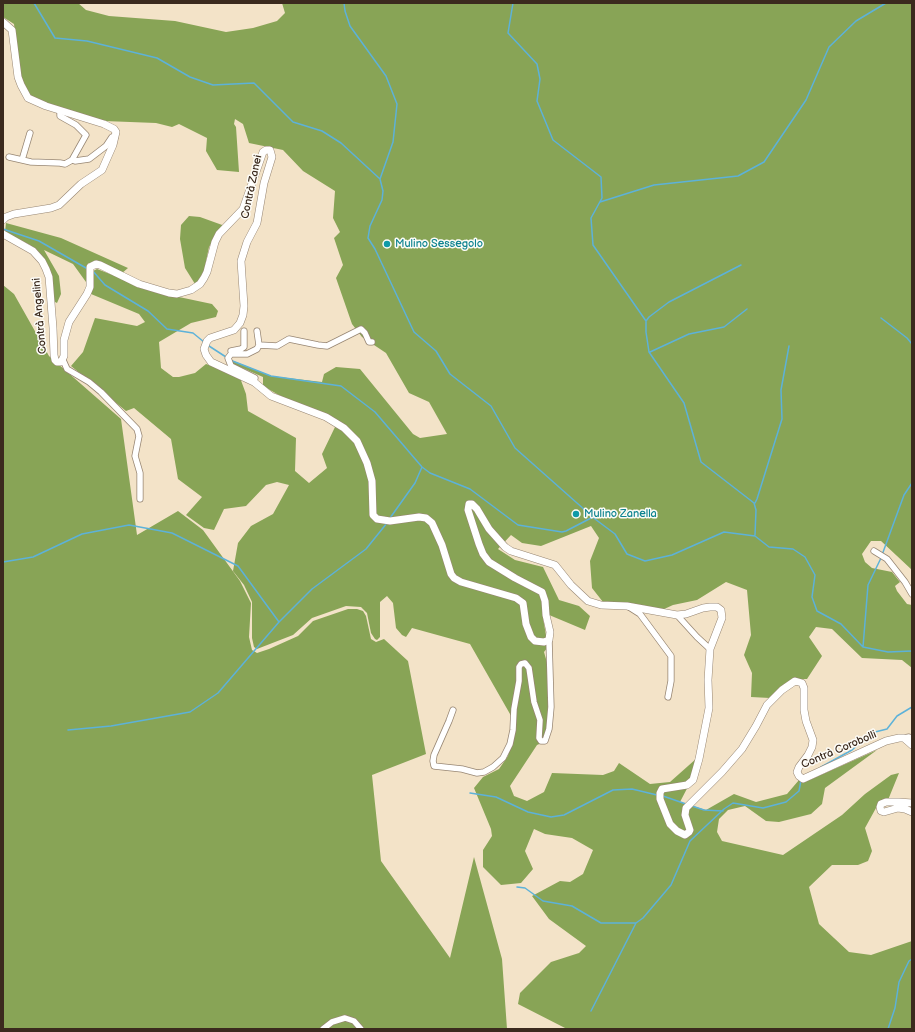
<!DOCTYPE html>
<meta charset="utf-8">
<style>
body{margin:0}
#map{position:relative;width:915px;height:1032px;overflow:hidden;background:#f3e3c8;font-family:"Balsamiq Sans",sans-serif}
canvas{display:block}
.frame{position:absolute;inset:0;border:4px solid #3b2a1e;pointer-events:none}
</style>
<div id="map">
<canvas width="915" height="1032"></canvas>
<div class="frame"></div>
</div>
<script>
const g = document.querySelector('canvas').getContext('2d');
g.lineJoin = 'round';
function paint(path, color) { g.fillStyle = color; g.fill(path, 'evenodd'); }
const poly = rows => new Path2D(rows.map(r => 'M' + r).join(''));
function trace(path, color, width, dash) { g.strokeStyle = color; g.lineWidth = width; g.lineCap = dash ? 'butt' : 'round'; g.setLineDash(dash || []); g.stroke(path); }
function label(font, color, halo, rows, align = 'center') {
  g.font = font + ' "Balsamiq Sans",sans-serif'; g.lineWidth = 3; g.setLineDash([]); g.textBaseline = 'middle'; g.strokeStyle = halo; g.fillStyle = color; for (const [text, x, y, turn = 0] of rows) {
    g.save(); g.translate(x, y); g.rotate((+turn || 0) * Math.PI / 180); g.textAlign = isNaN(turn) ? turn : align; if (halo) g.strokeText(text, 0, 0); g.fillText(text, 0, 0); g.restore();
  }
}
const forest = poly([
 [3,3,78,3,86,10,109,16,175,21,226,32,253,28,277,21,285,13,282,3,912,3,912,570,881,541,871,541,862,554,865,562,872,568,892,572,900,582,895,586,897,591,907,604,912,605,912,668,902,660,862,658,832,629,816,627,809,637,822,656,807,679,795,679,770,698,751,697,752,673,744,655,751,635,747,590,726,582,697,600,673,605,662,610,603,602,592,588,590,561,599,538,591,526,541,546,522,543,511,535,498,549,515,560,543,567,559,600,579,606,590,616,585,630,542,612,548,647,544,652,548,666,550,706,546,741,537,745,510,786,514,796,527,801,544,792,552,773,603,775,614,771,619,763,650,784,670,782,697,758,693,777,680,802,706,810,734,794,756,802,787,794,799,780,805,782,877,750,825,788,822,804,811,814,779,822,766,821,745,806,728,810,719,819,717,832,722,841,783,855,842,815,865,794,891,775,899,773,888,800,876,808,865,828,872,851,868,861,858,865,832,865,809,887,819,924,849,952,871,955,912,941,912,1029,567,1029,518,1004,520,993,551,962,579,953,586,946,549,919,532,896,560,881,570,882,583,874,593,850,572,838,545,834,534,829,525,851,533,869,521,883,501,885,483,867,483,850,492,836,491,829,474,788,483,777,499,769,508,756,514,721,470,644,412,628,406,637,402,635,396,628,393,603,387,596,380,602,380,637,377,640,375,639,371,633,367,613,361,607,346,606,312,618,293,635,257,649,254,647,252,638,252,602,244,585,233,571,238,543,251,526,273,514,289,485,277,482,266,485,246,506,224,509,214,530,204,528,186,515,202,497,178,479,171,439,134,408,126,411,71,366,83,352,95,318,137,326,145,322,139,314,91,294,93,271,97,269,160,293,212,304,218,311,216,317,191,323,159,342,161,368,173,377,179,377,195,373,206,364,239,375,246,394,248,411,296,438,295,471,309,483,327,468,322,454,335,427,331,416,284,398,263,386,263,377,240,367,239,373,231,369,231,360,271,376,322,382,324,374,336,367,360,369,413,434,420,438,447,434,429,402,409,393,386,353,362,337,352,324,336,278,343,265,334,238,340,232,333,218,335,191,303,171,283,150,249,143,243,124,235,119,234,124,236,127,239,172,217,170,206,151,207,138,179,124,172,127,156,123,104,121,31,98,20,77,14,24,3,17],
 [189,216,200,217,225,226,214,239,209,247,204,271,201,278,195,284,185,268,180,239,181,225],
 [6,223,61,238,128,268,121,274,95,263,88,263,86,282,73,264,44,250,59,276,61,294,57,303,53,301,40,254,30,245,5,232],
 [3,285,14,294,49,356,121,419,137,535,178,511,203,530,240,581,251,603,249,637,252,650,257,653,269,649,298,636,313,621,348,609,357,609,363,611,366,616,371,639,376,642,384,639,408,661,426,754,372,775,381,861,450,958,474,857,502,959,507,1029,3,1029]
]);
const stream = poly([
 [34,3,55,38,87,41,157,58,190,77,213,85,254,83,293,122,322,131,341,143,380,179],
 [344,3,345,11,350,26,386,76,397,104,393,142,380,179],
 [513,3,508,33,537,64,540,79,537,101,553,140,601,177,602,198,591,218,593,245,646,321,646,332,649,352,684,403,701,462,754,503,756,510,755,535],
 [380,179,383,191,382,200,370,226,368,238,375,249,414,332,436,351,450,374,491,406,515,448,595,519,615,534,627,554,645,561,672,555,724,532,755,536,769,547,793,549,805,557,815,575,812,597,817,611,841,624,863,647,888,652,912,651],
 [600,202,654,185,738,176,764,162,806,100,829,47,856,21,886,3],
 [3,229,39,241,86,268],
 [92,270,105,285,148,311,167,329,193,333,204,342],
 [881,318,907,338,912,344],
 [646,321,649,317,669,302,741,265],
 [209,346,226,357],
 [650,352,689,334,724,327,747,309],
 [230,360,271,376,341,386,375,412,422,467,430,473,470,489,518,525,562,532,566,531,593,517],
 [755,503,757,499,782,419,781,390,789,346],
 [390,518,415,483,422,467],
 [882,555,904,495,912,483],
 [3,562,33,557,82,534,129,525,172,533,238,566,279,622],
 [863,647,868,585,881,558],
 [68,730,111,726,190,712,218,693,279,622,312,589,366,549,387,523],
 [821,767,852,750,871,733,887,729,897,716,912,707],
 [470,793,496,797,528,812,551,817,564,815,613,790,632,789,657,795],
 [663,796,686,804],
 [692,806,704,810,723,811],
 [517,887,525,888,543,901,572,906,601,923,636,923,643,918,671,885,690,841,724,809,733,803,763,808,786,802,799,791,801,780],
 [591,1011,636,923],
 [888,1029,895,1008,899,982,909,961,912,959]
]);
const minor = poly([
 [9,157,31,162,60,163,65,164,72,160,86,135,76,125,60,116,60,111],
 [22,160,30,133],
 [72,160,75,161,89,159,106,146,112,137,115,137],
 [259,345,277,346,289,339,318,345,327,346,361,329,365,333,369,342,372,342],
 [231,351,241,349,244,347,244,331],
 [63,360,67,369,89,382,101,392,137,429,139,436,135,456,140,473,140,499],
 [254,382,255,378,231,366,228,358,231,354,247,354,257,349,259,345,257,331],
 [874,551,887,559,905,582,912,594],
 [629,607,640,614,671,656,671,681,668,697],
 [677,615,697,637,710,649],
 [453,710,449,721,434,755,433,761,434,766,462,769,477,773,484,772,493,767,503,758,510,744,513,730,514,709,519,681,519,667,521,664,525,663,529,668,534,702,540,720,539,738,541,741,545,741,549,729,551,707,549,640],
 [904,738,909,737,912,738],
 [323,1029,332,1022,345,1018,354,1021,361,1029]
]);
const tertiary = poly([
 [3,22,12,30,18,77,21,85,28,98,46,106,104,124,114,129,116,132,113,145,102,170,81,184,59,205,51,208,14,214,6,217,3,220],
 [3,234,33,251,42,261,46,269,49,277,53,328,54,355,55,360,57,362,61,362,64,356,64,340,69,322,87,294,90,287,90,267,96,264,100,265,139,284,169,293,177,294,191,290,200,284,204,278,207,272,215,242,219,234,243,209,263,152,266,150,270,150,272,157,264,183,257,223,247,242,241,261,244,306,243,315,240,323,234,330,210,338,207,341,204,349,206,355,211,362,254,382,271,396,326,417,344,428,357,441,367,463,372,481,373,515,377,519,390,521,419,517,426,518,432,523,442,545,451,574,454,578,461,582,516,598,523,603,526,624,531,637,535,641,544,642,549,640,550,632,546,615,545,601,542,592,515,578,489,562,483,554,479,544,468,510,469,504,472,504,477,509,489,529,505,547,511,551,555,565,571,585,588,601,601,605,627,606,677,615,686,614,703,608,710,607,717,607,721,610,722,618,710,649,708,680,709,708,699,759,693,780,687,785,662,789,660,793,660,799,670,824,677,831,685,835,689,832,690,830,685,815,686,808,722,772,742,749,756,726,767,705,782,690,795,681,802,683,804,688,804,710,806,721,813,740,812,747,808,755,799,767,797,772,799,776,803,779,886,741,899,738,904,738,912,745],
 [912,803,899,802,886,802,881,804,880,807,881,811,884,812,898,808,905,809,912,812]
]);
const markers = [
 [387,244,4,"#0f9aa8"],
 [576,514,4,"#0f9aa8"]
];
const streetNames = [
 ["Contrà Zanei",252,187,-78],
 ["Contrà Angelini",40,316,-95],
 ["Contrà Corobolli",839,750,-23]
];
const cultureNames = [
 ["Mulino Sessegolo",395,244],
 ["Mulino Zanella",584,514]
];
paint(forest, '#88a456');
trace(stream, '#5db2d9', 1.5);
trace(minor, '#978673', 7);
trace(tertiary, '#978673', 8);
trace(minor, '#fff', 5.5);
trace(tertiary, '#fff', 7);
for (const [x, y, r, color] of markers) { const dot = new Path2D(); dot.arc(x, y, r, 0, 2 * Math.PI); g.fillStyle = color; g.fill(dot); trace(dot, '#fdfcf7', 1.5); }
label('11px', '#3b2a1e', '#fdfcf7', streetNames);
label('11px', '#0d838f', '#fdfcf7', cultureNames, 'left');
</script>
